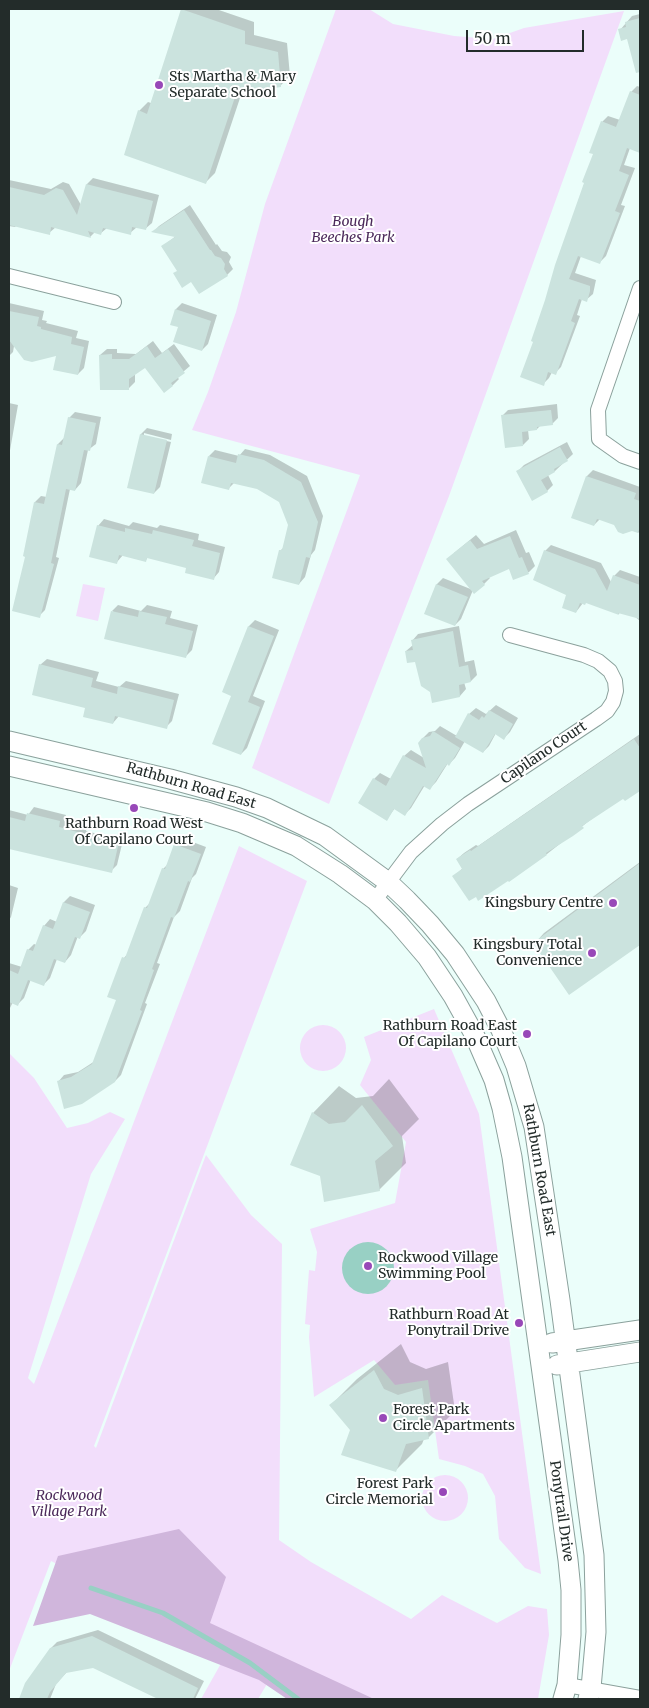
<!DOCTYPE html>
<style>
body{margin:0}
#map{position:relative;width:649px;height:1708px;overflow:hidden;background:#ebfefa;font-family:Merriweather,serif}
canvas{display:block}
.frame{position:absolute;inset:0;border:10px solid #232c2a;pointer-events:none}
.scale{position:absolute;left:466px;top:30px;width:118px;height:22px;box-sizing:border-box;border:2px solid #232c2a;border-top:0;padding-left:6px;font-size:15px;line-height:18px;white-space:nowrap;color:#232c2a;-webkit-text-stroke:4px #fff;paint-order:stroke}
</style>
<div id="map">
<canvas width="649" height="1708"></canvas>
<div class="frame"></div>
<div class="scale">50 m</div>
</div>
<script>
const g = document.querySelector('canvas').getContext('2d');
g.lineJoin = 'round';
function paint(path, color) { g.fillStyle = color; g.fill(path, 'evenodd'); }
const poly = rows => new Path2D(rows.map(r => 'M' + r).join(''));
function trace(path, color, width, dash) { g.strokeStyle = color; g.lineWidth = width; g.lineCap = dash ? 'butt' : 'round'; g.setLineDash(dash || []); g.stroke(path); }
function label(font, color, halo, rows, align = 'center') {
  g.font = font + ' Merriweather,serif'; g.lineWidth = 4; g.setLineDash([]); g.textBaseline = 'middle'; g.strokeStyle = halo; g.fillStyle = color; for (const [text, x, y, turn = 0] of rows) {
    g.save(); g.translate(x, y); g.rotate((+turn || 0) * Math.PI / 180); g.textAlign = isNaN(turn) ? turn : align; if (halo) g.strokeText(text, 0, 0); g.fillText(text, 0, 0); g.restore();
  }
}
const green = poly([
 [336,9,369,9,393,24,454,36,493,39,524,28,624,11,449,496,329,804,252,768,360,475,192,430,208,392,236,312,265,204],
 [83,584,105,588,98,621,76,616],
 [239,846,307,881,94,1446,96,1448,206,1155,251,1215,282,1244,279,1540,311,1562,411,1619,442,1595,497,1623,528,1606,547,1609,549,1635,538,1699,322,1699,273,1674,258,1699,201,1699,228,1651,51,1561,9,1671,9,1053,34,1078,67,1128,88,1123,110,1112,125,1119,91,1174,28,1378,34,1384],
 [434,1009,479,1114,541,1574,525,1568,499,1539,495,1496,483,1474,465,1466,439,1459,428,1380,395,1385,374,1360,314,1397,309,1337,310,1325,305,1324,309,1270,315,1271,317,1252,310,1229,395,1203,406,1142,360,1085,371,1060,364,1037],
 '300 1048a23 23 0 1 1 46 0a23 23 0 1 1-46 0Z',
 '422 1498a23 23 0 1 1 46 0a23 23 0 1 1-46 0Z'
]);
const forest = poly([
 [179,1529,226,1577,210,1623,374,1699,287,1699,259,1680,90,1614,33,1626,58,1556]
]);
const water = poly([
 '342 1268a26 26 0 1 1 52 0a26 26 0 1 1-52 0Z'
]);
const shadow = poly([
 [183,9,216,9,254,22,254,35,287,43,290,76,280,86,242,92,215,173,206,182,139,111,148,102,151,103],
 [640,14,640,65,636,67,628,38,620,30,632,16],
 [637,86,640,87,640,151,630,148,624,165,635,168,621,205,625,206,606,256,600,262,581,256,575,273,596,280,593,294,586,300,582,299,577,315,580,316,561,367,555,373,552,372,549,378,543,384,534,341,594,153,602,122,608,116,620,120,631,92],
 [93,178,159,195,152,223,145,229,137,227,130,233,107,228,101,233,95,232,90,237,56,227,49,233,16,226,15,227,9,226,9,180,51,189,63,182,69,184,81,205,87,184],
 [190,205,216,245,217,244,222,251,227,252,231,257,229,262,233,269,227,275,192,280,178,270,163,246,176,236,154,231,159,226],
 [9,303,44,311,42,320,47,321,46,323,78,331,76,338,89,341,84,368,78,374,57,354,14,346,13,352,9,356],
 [182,303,217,315,208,344,202,350,180,326,172,324,176,309],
 [153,341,162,353,174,344,190,366,177,377,179,379,173,385,164,391,146,366,135,373,135,382,129,388,100,355,107,349,117,349,117,353,136,354],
 [9,403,18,405,9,456],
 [557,404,558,418,552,424,540,426,537,429,528,430,529,439,523,445,502,416,508,410],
 [75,412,101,417,96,444,88,450,81,483,75,490,70,489,56,557,59,558,45,610,39,616,27,556,35,502,41,496,47,497,58,444,64,438,69,418],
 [147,428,172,434,171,440,144,433,144,436,171,442,160,487,154,493,129,487,141,434],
 [567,442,573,454,555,471,548,475,553,485,547,491,518,471,524,465],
 [245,449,270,455,307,476,323,516,315,550,311,555,305,577,299,584,280,551,285,546,290,525,280,501,258,488,235,482,229,488,209,456,215,450,239,456],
 [593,470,640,487,640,533,600,519,594,525,573,517,587,476],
 [104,519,129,526,133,522,157,528,160,525,199,534,198,540,225,547,219,572,213,579,188,567,148,557,146,560,123,555,117,562,98,526],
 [516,530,526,553,529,552,535,566,529,572,514,579,509,568,489,577,490,578,484,584,454,553,476,535,484,544],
 [551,545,601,563,611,582,614,576,620,570,640,577,640,621,634,616,620,612,619,614,587,602,583,603,576,612,545,551],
 [443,578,473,590,461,619,455,625,425,613,437,584],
 [118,605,141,611,147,605,172,611,170,618,198,625,192,650,186,656,112,611],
 [255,620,279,630,253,696,265,701,247,748,241,754,233,695,224,692,249,626],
 [459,626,465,662,474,660,477,675,471,681,464,682,466,689,460,696,431,692,416,660,406,651,413,645,412,641,418,634],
 [47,659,99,672,96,681,119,687,126,681,179,694,172,721,166,727,119,716,113,723,87,707,40,665],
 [496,705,518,718,510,732,504,738,496,733,489,746,483,752,465,741,455,758,449,764,448,763,436,782,430,788,425,785,411,808,405,814,395,808,387,819,374,779,380,773,391,779,404,756,411,750,424,758,423,738,429,732,435,731,440,726,457,736,469,714,476,708,486,714],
 [640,734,640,790,625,800,623,797,589,821,547,854,454,876,463,868,457,859,464,853,476,845,478,846],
 [34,807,66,815,64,821,87,827,86,831,123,840,117,865,111,871,9,847,9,810,28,815],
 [182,838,206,847,196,874,192,878,180,911,174,917,157,963,160,964,145,1003,147,1004,121,1075,115,1081,58,1082,64,1075,78,1072,95,1061,117,1000,124,958,129,952,145,908,151,902,163,869,168,864,176,845],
 [640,862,640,944,569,994,535,943,544,933],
 [9,885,18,888,11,917,9,920],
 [70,896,95,905,86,931,80,937,78,936,71,955,65,962,57,959,50,978,44,984,31,979,24,998,18,1004,13,1002,9,1010,9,963,22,967,28,950,34,944,37,945,44,926,50,919,57,922,64,902],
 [389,1079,419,1119,402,1136,406,1163,379,1190,313,1113,339,1086,356,1098,373,1096],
 [401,1344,410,1362,426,1369,448,1362,455,1411,428,1438,424,1439,422,1444,395,1471,351,1430,331,1405,357,1379],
 [98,1630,204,1681,195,1699,161,1699,93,1666,67,1672,56,1684,50,1699,21,1699,26,1684,51,1648,57,1642]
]);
const stream = poly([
 [91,1588,163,1613,250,1663,298,1699]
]);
const building = poly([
 [181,9,245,31,245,44,278,52,281,87,236,94,206,184,124,155,138,110,147,114],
 [640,18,640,72,636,73,627,39,621,41,618,29,626,27,625,22],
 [630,91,640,95,640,153,627,148,619,171,629,175,615,211,620,213,600,264,578,256,569,279,590,286,590,291,587,302,579,299,571,321,575,323,556,375,548,372,544,386,520,377,533,342,531,341,545,300,555,265,584,183,582,182,593,154,589,153,601,121,616,127],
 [86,184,153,201,146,230,132,227,131,235,103,228,101,235,88,231,91,238,51,227,50,235,9,225,9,187,44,195,56,188,63,190,77,215],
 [184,210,210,250,211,250,215,256,221,258,225,264,224,269,228,276,199,294,191,282,182,288,173,273,177,271,161,246,175,237,151,232],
 [175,309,211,321,202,351,173,342,178,327,170,325],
 [9,311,39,317,37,326,41,327,41,329,72,337,71,344,84,347,78,375,53,370,56,356,32,362,24,360,9,340],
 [147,346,155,358,168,349,185,373,171,383,173,386,164,393,145,368,129,379,129,390,100,390,99,355,112,354,112,359,129,359],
 [551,410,553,425,537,427,537,430,522,432,523,446,505,448,501,415],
 [68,417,96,423,90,451,84,450,75,491,66,489,51,563,54,564,40,618,12,611,25,557,23,556,34,502,44,504,57,444,62,445],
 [140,434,167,440,154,494,127,488],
 [560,447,568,461,554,469,555,472,541,480,548,492,532,501,516,471],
 [238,454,264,460,301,482,318,522,310,558,306,557,299,585,272,578,279,550,282,550,288,525,279,502,257,489,231,483,229,490,201,483,208,456,236,463],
 [586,476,636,493,634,499,640,501,640,526,638,533,632,531,623,534,618,532,614,525,597,519,594,526,571,518],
 [97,525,125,532,125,528,152,534,153,530,194,540,192,546,220,553,214,580,185,573,186,568,147,558,146,562,119,555,117,564,89,557],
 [510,536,519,558,522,557,529,574,513,580,509,569,482,581,485,585,474,594,446,559,470,540,477,549],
 [544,550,595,569,607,591,613,575,640,585,640,619,618,613,619,615,586,603,585,605,580,603,576,613,562,608,566,595,533,580],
 [436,584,468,597,455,626,424,614],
 [111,611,138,617,139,611,167,617,165,624,193,631,186,658,104,639],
 [248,626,274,636,248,702,260,707,241,755,212,744,231,696,222,692],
 [453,631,459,667,468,665,471,682,459,685,460,697,432,703,430,692,421,686,415,662,407,663,405,651,413,650,411,640],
 [39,664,93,678,91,687,117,694,118,686,174,700,167,729,115,716,113,724,83,717,85,708,32,695],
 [489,710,513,724,504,740,495,734,483,753,455,737,468,713,479,720,482,716,484,718],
 [433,731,460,748,449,766,447,764,442,771,430,790,423,786,405,816,394,809,387,821,358,803,373,778,386,786,403,755,426,768,418,743,422,738,430,736],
 [634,739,640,748,640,791,625,801,623,799,582,826,584,828,573,836,546,853,547,855,509,882,508,881,478,901,476,897,469,901,452,876,462,869,456,859,470,850,471,851],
 [27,813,60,821,59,827,81,833,80,837,118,846,112,873,9,849,9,817,25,821],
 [174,844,201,854,190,882,188,881,174,918,171,917,152,969,154,970,140,1010,142,1011,115,1082,82,1104,64,1109,57,1081,71,1077,92,1064,116,1000,107,997,122,957,125,958,144,907,147,908,162,868,165,869],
 [640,863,640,945,569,995,533,943],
 [63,902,90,912,80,939,75,937,65,963,54,959,44,986,28,980,18,1006,9,1002,9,970,18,974,27,949,33,951,43,925,53,929],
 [362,1105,393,1146,375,1161,380,1191,324,1202,320,1176,290,1165,312,1112,329,1124,345,1122],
 [374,1370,384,1389,398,1395,422,1388,429,1439,406,1444,396,1472,341,1455,350,1430,329,1405],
 [92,1636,198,1688,193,1699,158,1699,93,1668,66,1673,50,1692,47,1699,19,1699,25,1683,50,1648]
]);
const street = poly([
 [9,276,114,302],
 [640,288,598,410,599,439,623,456,640,462],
 [375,900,411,852,442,824,468,804,596,719,607,711,613,702,616,691,615,681,610,671,598,661,584,655,510,635],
 [567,1685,640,1698]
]);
const secondary = poly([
 [9,741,170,779,236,797,267,808,325,836,388,882,407,900,430,924,455,954,486,1001,501,1030,516,1066,534,1127,560,1300,594,1555,596,1632,591,1688,588,1699],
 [9,766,207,812,242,823,296,846,340,874,375,900,398,923,427,957,453,996,474,1034,494,1080,502,1108,512,1157,568,1560,571,1590,571,1635,567,1685,563,1699],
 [552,1343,640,1330],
 [557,1365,640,1352]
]);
const markers = [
 [159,85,5,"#9848b8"],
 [134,808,5,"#9848b8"],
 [613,903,5,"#9848b8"],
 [592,953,5,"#9848b8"],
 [527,1034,5,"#9848b8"],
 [368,1266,5,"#9848b8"],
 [519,1323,5,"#9848b8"],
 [383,1418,5,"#9848b8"],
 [443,1492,5,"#9848b8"]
];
const poiNames = [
 ["Sts Martha & Mary",169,77,"left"],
 ["Separate School",169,93,"left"],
 ["Rathburn Road West",134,824,"center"],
 ["Of Capilano Court",134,840,"center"],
 ["Kingsbury Centre",603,903],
 ["Kingsbury Total",582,945],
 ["Convenience",582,961],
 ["Rathburn Road East",517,1026],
 ["Of Capilano Court",517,1042],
 ["Rockwood Village",378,1258,"left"],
 ["Swimming Pool",378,1274,"left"],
 ["Rathburn Road At",509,1315],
 ["Ponytrail Drive",509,1331],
 ["Forest Park",393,1410,"left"],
 ["Circle Apartments",393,1426,"left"],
 ["Forest Park",433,1484],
 ["Circle Memorial",433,1500]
];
const parkNames = [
 ["Bough",353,222],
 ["Beeches Park",353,238],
 ["Rockwood",69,1496],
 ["Village Park",69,1512]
];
const streetNames = [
 ["Capilano Court",544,753,-34],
 ["Rathburn Road East",191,786,16],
 ["Rathburn Road East",539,1170,80],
 ["Ponytrail Drive",561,1511,82]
];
paint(green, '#f2defb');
paint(forest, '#d0b6dc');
paint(water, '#98d0c4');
paint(shadow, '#0003');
trace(stream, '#98d0c4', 5);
paint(building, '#cbe3de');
trace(street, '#8ba19c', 16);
trace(secondary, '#8ba19c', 21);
trace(street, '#fff', 14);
trace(secondary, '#fff', 19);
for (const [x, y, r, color] of markers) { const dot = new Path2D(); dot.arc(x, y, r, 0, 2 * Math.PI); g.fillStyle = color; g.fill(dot); trace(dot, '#fff', 2); }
label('14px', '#232c2a', '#fff', poiNames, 'right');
label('italic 14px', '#4b295a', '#fff', parkNames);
label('14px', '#232c2a', '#fff', streetNames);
</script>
